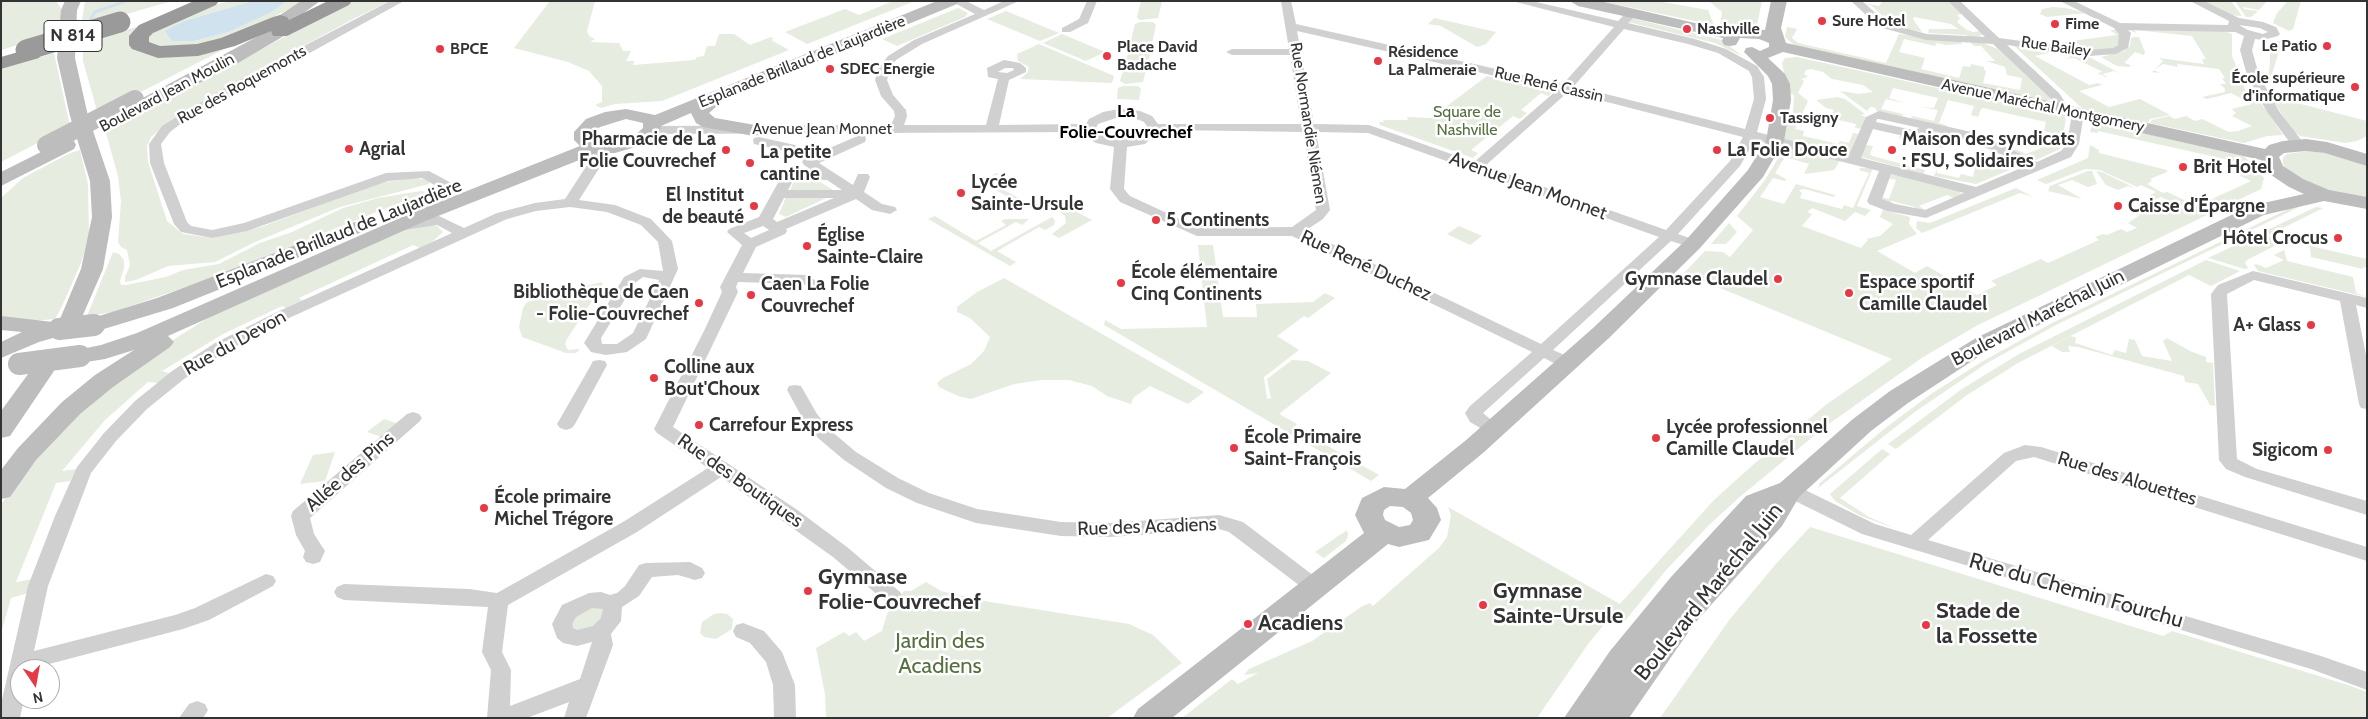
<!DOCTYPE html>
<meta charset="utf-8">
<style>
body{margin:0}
#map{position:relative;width:2368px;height:719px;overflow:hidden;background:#fff;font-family:Cabin,sans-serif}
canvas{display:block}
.frame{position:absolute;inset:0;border:2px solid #333;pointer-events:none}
.north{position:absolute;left:10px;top:659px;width:50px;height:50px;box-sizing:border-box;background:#fff;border:1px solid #adadad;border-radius:50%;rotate:168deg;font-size:14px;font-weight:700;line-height:20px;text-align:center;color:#333}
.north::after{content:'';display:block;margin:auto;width:18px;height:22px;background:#e63946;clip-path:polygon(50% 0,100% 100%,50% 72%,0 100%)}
</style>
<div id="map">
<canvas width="2368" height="719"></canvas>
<div class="frame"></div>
<div class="north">N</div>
</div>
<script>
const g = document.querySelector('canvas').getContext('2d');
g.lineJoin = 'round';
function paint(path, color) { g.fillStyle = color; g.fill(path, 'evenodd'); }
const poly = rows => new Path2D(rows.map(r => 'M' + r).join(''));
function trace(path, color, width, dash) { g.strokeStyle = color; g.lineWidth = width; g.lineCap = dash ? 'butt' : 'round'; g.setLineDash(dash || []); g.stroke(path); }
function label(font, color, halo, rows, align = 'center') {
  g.font = font + ' Cabin,sans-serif'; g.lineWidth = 5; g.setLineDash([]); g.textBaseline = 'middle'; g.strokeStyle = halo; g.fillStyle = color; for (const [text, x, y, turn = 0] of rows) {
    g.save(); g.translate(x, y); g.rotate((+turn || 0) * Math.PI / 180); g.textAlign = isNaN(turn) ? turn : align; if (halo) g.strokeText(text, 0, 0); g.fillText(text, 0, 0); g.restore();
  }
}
const green = poly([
 [1,1,56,1,61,8,61,32,1,50],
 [85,1,172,1,81,27],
 [229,1,252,1,184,21,166,31,172,41,194,41,229,32,272,12,287,1,304,1,235,37,175,49,152,45,147,41,148,35,180,16],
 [351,1,390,1,353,19,237,82,165,125,151,137,147,146,148,162,167,221,183,234,212,238,261,227,379,183,414,178,430,180,429,184,340,207,255,242,215,262,168,266,136,280,125,282,125,277,130,265,127,250,121,247,118,242,121,201,118,176,106,133],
 [550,1,595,1,587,31,589,36,595,39,590,42,619,43,623,51,631,51,626,61,634,61,633,65,695,60,697,57,704,56,707,46,715,46,719,34,734,34,750,45,771,37,774,39,771,40,789,50,662,101,615,104,601,108,595,105,602,102,602,86,589,71,568,62,514,48],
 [893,1,915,1,807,44,785,32,845,9,859,15],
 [1141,1,1162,1,1158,18,1140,20,1137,17],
 [1600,1,1657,1,1708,10,1714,25],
 [1709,1,1762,1,1757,25,1723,27,1720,26,1722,12],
 [1890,1,1949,1,1962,14,1957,15,1960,18,1957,22,1967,30,1973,32,1980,31,1982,34,1979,37,1969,38,1966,35,1928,33,1929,29,1958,29,1951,24,1914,17,1913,19,1922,32,1909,29,1887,20,1872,6,1863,3,1879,6,1882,2],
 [2200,1,2231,1,2242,16,2229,15],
 [2235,1,2267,1,2259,10,2243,7,2244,9,2258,11,2251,17,2246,17],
 [2288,1,2301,1,2293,29,2289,31,2273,23,2277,13],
 [2053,7,2066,8,2086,13,2047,17,2040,14,2042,9],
 [958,8,968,13,965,17,897,46,882,39],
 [1006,11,1059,33,1040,41,987,19],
 [1434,18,1496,32,1486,44,1477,47,1441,26,1428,24],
 [1631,18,1722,40,1742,56,1715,43,1628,22],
 [1140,22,1153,22,1156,25,1151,48,1132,49,1129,48,1135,24],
 [151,23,143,29,154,54,244,39,98,114,83,61,83,42],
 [1787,27,1797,29,1792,38,1798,43,1886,63,1899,34,1961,41,1962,44,1946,45,1936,43,1935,46,1904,39,1899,52,1925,58,1921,69,1959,78,1963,66,1970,67,1971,64,1984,67,1984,70,1986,71,1983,83,2020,90,2022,78,2007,75,2005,67,1986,61,1995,61,1981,46,1974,46,1970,42,1983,43,1998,49,2051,99,2047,101,1795,46,1785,37],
 [2126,29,2224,31,2232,34,2232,56,2247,94,2256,96,2283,135,2267,136,2244,143,2150,123,2152,120,2169,116,2175,119,2186,116,2195,121,2202,119,2229,132,2238,131,2252,126,2232,116,2236,113,2232,109,2252,104,2231,93,2207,99,2202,97,2225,92,2225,89,2220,84,2226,84,2222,78,2225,78,2219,69,2177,64,2178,67,2163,64,2154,70,2160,73,2142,71,2152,72,2163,61,2159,58,2204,64,2202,59,2206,59,2192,36,2135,30,2136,33],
 [2110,30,2116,30,2120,34,2120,43,2112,49,2084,51,2025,41,2039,39,2049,44,2117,35],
 [1062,34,1105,52,1086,61,1043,43],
 [2134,37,2139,37,2145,52,2144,55,2135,52,2124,63,2131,65,2129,67,2117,66,2101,57,2124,51,2130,46,2131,38],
 [2278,41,2286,44,2281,45,2271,77,2258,74,2258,71,2269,74,2271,42],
 [1039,44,1114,76,1112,83,1020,79,1028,72,1029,67,1018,61,1017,54],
 [2013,45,2055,51,2035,56,2089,85,2098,83,2102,85,2079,91,2109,107,2140,99,2170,115,2150,119,2148,123,2083,109],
 [1133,52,1150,54,1143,82,1125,84,1120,81,1128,54],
 [54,53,70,126,1,162,1,69],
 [2066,53,2089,57,2121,74,2114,71,2102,74,2108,77,2106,77,2097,73,2103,72,2074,58,2064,59,2071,57],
 [1797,57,2064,116,2066,119,2060,149,2034,161,2013,150,2015,149,2026,154,2041,148,2034,144,2036,141,2049,143,2051,133,2044,131,2046,122,1983,108,1981,109,1978,117,1971,115,1974,106,1948,100,1939,123,1948,126,1943,127,1911,118,1912,116,1934,121,1938,110,1921,107,1934,108,1938,98,1893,88,1889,98,1905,103,1886,99,1881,109,1903,114,1902,116,1876,111,1876,108,1870,107,1867,111,1840,91,1859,94,1873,92,1863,85,1832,79,1823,72,1811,69,1806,70,1804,74,1808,77,1801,79,1804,81,1798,93,1808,101,1795,129,1804,131,1803,136,1838,144,1840,141,1849,143,1853,133,1859,134,1851,154,1788,140,1783,138,1787,113,1793,114,1794,95,1788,93,1782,63,1785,58],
 [1487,76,1553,92,1548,96,1541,93,1521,110,1527,113,1520,119,1513,116,1471,150,1478,153,1473,158,1380,125,1379,122,1384,122,1383,120,1408,120,1407,117,1431,118],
 [1123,86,1138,86,1141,89,1139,100,1117,99,1118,88],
 [2270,96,2367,121,2367,136,2357,141,2346,143,2300,136,2294,132],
 [1838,97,1845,99,1865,114,1861,115,1866,117,1862,129,1855,128,1856,124,1830,118,1834,110,1826,108,1816,100],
 [2098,123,2244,156,2264,178,2261,189,1978,325,1923,357,1826,426,1742,495,1710,524,1666,570,1625,621,1612,615,1588,644,1537,718,1182,718,1232,679,1238,684,1258,673,1244,675,1249,669,1312,641,1361,607,1370,603,1373,606,1439,548,1447,537,1451,515,1448,507,1620,604,1714,500,1754,464,1827,404,1892,359,1684,273,1705,251,1723,252,1730,257,1753,230,1737,216,1765,180,1785,147,1840,160,1834,170,1804,174,1809,164,1785,157,1775,173,1786,179,1785,181,1773,178,1760,197,1784,204,1796,184,1835,195,1834,197,1804,189,1799,190,1802,193,1800,198,1842,209,1844,205,1853,208,1869,173,1859,170,1860,168,1873,168,1857,206,1871,210,1865,216,1855,212,1845,221,1812,208,1807,212,1812,214,1802,226,1861,248,1868,240,1866,239,1880,236,1893,224,1880,217,1883,210,1910,217,1909,224,1917,234,1877,251,1915,273,1927,266,1977,295,1997,285,1991,281,2041,259,2048,263,2099,240,2095,237,2103,234,2107,235,2121,229,2127,232,2137,228,2128,223,2140,215,2134,212,2167,200,2161,197,2154,200,2147,197,2156,192,2141,185,2137,187,2100,170,2085,169,2046,184,2037,180,2088,158,2090,145,2099,150,2099,153,2167,170,2167,172,2150,179,2152,181,2147,184,2163,193,2167,192,2197,206,2251,181,2240,176,2244,172,2243,163,2098,131,2098,133,2090,132,2092,125],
 [1935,130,1969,138,1941,148,1899,138,1901,134,1921,136],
 [1978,140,2024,164,1976,184,1934,176,1937,169,1937,173,1959,178,1961,174,1973,177,1976,164,1971,163,1972,161,1993,170,2014,162,1974,142],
 [1866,145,1873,146,1870,154,1872,156,1925,170,1924,174,1861,157],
 [80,150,88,184,89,236,81,263,63,304,55,319,21,322,1,317,1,198,23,178,68,154],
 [2307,151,2335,154,2367,165,2367,197,2337,193,2307,183,2287,170,2283,164,2283,158,2287,154],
 [2088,171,2092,171,2097,184,2088,187,2072,180,2058,185,2082,199,2048,191,2050,186],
 [2096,171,2102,172,2135,188,2128,186,2118,190,2106,185],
 [995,173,1003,175,994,175,994,182,997,186,1033,206,1040,203,1044,205,1045,210,1036,213,1037,208,1005,206,1014,201,985,183],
 [1892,174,1956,189,1962,194,1954,198,1947,195,1919,206,1925,210,1921,211,1914,211,1915,207,1891,201,1890,205,1885,203,1881,197,1889,199,1896,180,1888,178],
 [795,179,817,180,833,190,790,190],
 [2016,188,2033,197,2020,193,1922,233,1916,228,1917,221,1930,223],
 [421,191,427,192,203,281,113,312,87,316,113,252,119,254,124,260,124,268,120,281,121,285,126,285,166,277,183,270,219,264,260,243,292,232,343,208,378,198],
 [786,197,826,198,786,217,779,214],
 [2299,204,2303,205,2056,325,1987,363,1916,411,1818,488,1820,483,1884,429,1931,394,1983,361,2052,323],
 [2316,207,2323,208,2267,236,2367,259,2367,268,2363,267,2363,269,2311,257,2310,247,2284,241,2247,260,2245,263,2248,268,2245,269,2208,258],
 [1069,208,1092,220,1059,238,1052,234,1066,223,1065,216,1060,212],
 [935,216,976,241,1006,225,1001,221,1005,219,1029,219,1022,225,1016,222,978,243,991,251,1052,217,1055,220,1054,225,1045,230,1039,227,997,251,1016,262,1010,266,928,219],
 [1729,223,1737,232,1726,244,1711,244],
 [431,225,437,226,443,232,433,241,420,248,413,245,299,298,304,302,288,309,282,306,223,334,162,371,171,374,159,383,148,382,105,420,62,471,77,469,70,481,56,483,16,582,32,579,28,593,11,598,1,633,1,505,22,471,49,438,154,352,214,314,400,230],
 [1459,226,1482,236,1470,245,1447,234],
 [1198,245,1213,245,1223,317,1257,317,1256,304,1313,302,1325,293,1335,298,1308,318,1304,316,1277,336,1299,350,1264,377,1267,399,1271,398,1267,379,1292,360,1308,361,1331,373,1279,414,1297,424,1294,427,1379,475,1371,481,1104,325,1105,320,1121,329,1207,327],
 [2284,250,2287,261,2353,277,2356,293,2367,297,2258,271,2254,265,2256,264,2266,268,2284,260,2274,255],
 [2206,260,2240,271,2211,286,2189,275,2018,363,1967,395,1896,449,1888,444,1962,389,2019,354],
 [1004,278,1130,350,1204,392,1188,404,1150,386,1133,398,1131,404,1107,396,1092,386,1069,380,1041,380,1014,384,971,399,958,396,939,387,937,383,943,378,971,364,984,351,990,337,970,318,957,312,957,307,977,292],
 [601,282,603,284,567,339,565,344,568,350,580,349,576,353,566,353,522,337,519,327,523,308,527,302],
 [2071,336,2076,338,2075,343,2112,355,2115,350,2126,353,2129,339,2135,340,2142,356,2172,361,2163,341,2167,338,2190,351,2206,357,2206,362,2213,363,2215,406,2210,405,2198,384,2185,382,2184,376,2078,347,2068,346,2070,352,2062,352,2052,346],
 [384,419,399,424,382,437,367,432],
 [1882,449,1890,454,1840,498,1869,517,1897,529,1861,516,1835,501,1830,494],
 [335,452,325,481,300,484,313,455],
 [1810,527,2163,636,2172,631,2348,685,2367,692,2367,718,1660,718,1730,619,1775,565],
 [1347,530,1348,535,1346,541,1324,558,1315,552],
 [926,582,941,591,984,601,1129,624,1153,635,1182,663,1107,718,826,718,825,694,816,648,844,632,849,636,856,632,864,641,882,631,887,614,904,591,911,591],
 [603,605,606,622,576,634,568,619,577,609],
 [721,613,727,614,733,619,732,629,716,639,704,637,700,633,702,622,714,614]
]);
const water = poly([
 [252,1,287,1,272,12,229,32,194,41,172,41,165,31,184,21]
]);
const stream = poly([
 [90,20,95,12,126,1]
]);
const street = poly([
 [390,1,404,1,179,125,170,132,161,144,164,163,187,222,191,226,212,230,244,223,386,173,429,171,457,186,459,189,457,192,447,192,422,178,388,181,247,231,212,238,181,232,174,224,150,163,149,144,162,126,226,87,390,1],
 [951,1,966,1,984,10,1004,1,1019,1,922,44,896,60,891,67,887,80,893,95,906,110,907,116,904,125,986,125,998,79,988,77,987,68,1004,60,1020,63,1026,68,1026,72,1009,80,999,125,1086,124,1089,119,1103,112,1119,109,1140,111,1152,116,1158,124,1301,124,1290,55,1232,55,1226,52,1232,49,1289,49,1281,1,1291,1,1296,24,1563,84,1614,27,1512,1,1532,1,1618,21,1623,16,1631,16,1633,18,1628,23,1695,39,1726,49,1757,66,1764,77,1766,99,1757,132,1849,155,1866,117,1879,111,1980,134,2037,162,2061,151,2067,144,2072,113,2078,109,2084,113,2079,144,2071,157,1926,218,1887,211,1869,204,1867,201,1879,171,1755,140,1740,166,1678,234,1698,241,1700,244,1698,247,1693,248,1671,241,1553,350,1574,359,1576,363,1574,367,1562,367,1544,358,1483,413,1503,430,1500,434,1494,436,1470,422,1465,413,1470,406,1532,352,1292,236,1197,236,1120,202,1110,189,1114,147,1096,143,1088,138,1085,132,652,134,646,130,652,126,891,125,895,116,894,111,881,96,875,80,879,67,888,56,914,40,975,14,951,1],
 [1624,29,1688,44,1718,53,1749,71,1752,77,1754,99,1745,129,1574,86,1624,29],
 [1297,31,1557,90,1474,162,1369,125,1314,124,1297,31],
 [1005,68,1013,68,1014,70,1007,73,998,72,1005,68],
 [1568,92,1743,137,1730,161,1666,230,1485,166,1568,92],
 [1119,117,1134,118,1144,122,1147,126,1146,130,1136,138,1121,140,1105,137,1098,133,1096,128,1098,124,1119,117],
 [1877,119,1879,119,1920,128,1913,130,1876,122,1877,119],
 [1873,129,1913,138,1934,131,1971,140,2026,166,1976,187,1861,158,1873,129],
 [1174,130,1303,132,1316,210,1292,227,1199,228,1130,196,1124,189,1127,147,1145,144,1159,131,1174,130],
 [1316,132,1368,133,1659,237,1541,344,1305,231,1323,219,1330,210,1316,132],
 [1891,174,1964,193,1925,210,1895,204,1882,199,1891,174],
 [1087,1,1097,1,1088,23,1070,32,1062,32,1062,28,1079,19,1087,1],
 [1851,1,1862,1,1887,23,1927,34,1985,37,1948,1,1960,1,1999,38,2089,50,2113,48,2118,45,2119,34,2114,28,2060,1,2074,1,2120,23,2228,25,2229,21,2190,1,2204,1,2239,18,2263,22,2276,27,2280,34,2278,36,2263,40,2255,39,2252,50,2259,75,2279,111,2305,145,2299,149,2294,148,2267,112,2247,75,2240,50,2244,36,2235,32,2128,30,2131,33,2128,48,2116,54,2089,56,2007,45,2059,93,2067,105,2064,112,2060,113,2054,109,2055,105,2050,98,1993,44,1926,40,1879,27,1851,1],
 [2239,25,2260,28,2268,32,2263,34,2248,30,2239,25],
 [860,135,865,136,866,139,865,142,819,163,853,185,858,174,868,174,870,177,864,192,882,204,895,207,897,210,890,214,872,210,856,199,786,229,787,231,785,234,756,247,743,273,807,275,821,284,813,289,803,284,738,282,736,287,738,292,673,427,796,509,847,547,900,592,903,597,900,602,893,605,886,602,833,557,721,477,637,532,508,605,502,652,511,670,510,706,580,679,592,642,577,646,563,643,557,638,552,624,562,605,589,593,601,592,610,595,617,593,625,586,639,565,646,563,690,562,702,568,705,573,702,578,695,580,678,575,652,577,639,596,622,607,621,621,611,634,613,645,586,718,564,718,569,702,527,718,487,718,491,670,482,652,488,607,344,600,337,597,334,592,337,587,344,584,469,589,497,593,623,522,708,468,657,433,654,429,704,331,722,292,720,287,742,245,727,232,729,229,759,217,784,172,815,172,804,165,802,162,804,159,860,135],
 [794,179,827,180,842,190,788,190,794,179],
 [784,198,834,198,777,222,773,219,784,198],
 [763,226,769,230,751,238,744,233,763,226],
 [592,608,603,609,601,618,593,626,577,630,573,628,572,624,576,617,592,608],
 [759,137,795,145,797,148,790,152,754,144,753,141,754,138,759,137],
 [605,144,612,148,579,200,615,205,651,219,672,241,678,269,646,339,627,352,606,355,591,352,584,343,624,277,640,269,663,271,658,242,641,225,607,212,570,207,536,211,507,219,289,318,227,351,184,379,147,409,116,441,91,473,48,586,34,651,175,615,195,608,266,574,273,576,276,581,273,586,209,620,183,629,30,669,20,669,20,699,24,699,20,718,1,718,1,704,28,586,55,516,77,467,104,433,135,401,172,371,215,343,277,312,452,233,437,225,404,230,399,229,397,226,399,223,439,216,464,228,497,213,535,203,565,199,600,145,605,144],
 [643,277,659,280,633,333,617,344,602,344,601,338,635,283,643,277],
 [2253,271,2367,298,2367,308,2356,305,2367,360,2367,409,2361,408,2359,404,2340,301,2254,280,2227,294,2237,459,2257,469,2367,501,2367,515,2245,477,2226,469,2219,460,2211,294,2218,285,2253,271],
 [599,360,605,361,607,365,575,424,572,428,566,430,560,428,557,424,591,365,593,361,599,360],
 [795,385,801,386,817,414,830,430,856,452,898,478,929,493,977,509,1061,522,1110,523,1219,515,1243,522,1322,582,1325,587,1322,592,1315,595,1308,592,1229,532,1219,529,1110,537,1061,536,976,523,917,503,886,488,844,460,818,438,804,421,787,390,789,386,795,385],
 [413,412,419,414,422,418,419,422,310,518,314,534,325,551,320,562,313,564,306,562,303,557,305,551,296,535,291,516,293,511,407,414,413,412],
 [2025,445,2041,447,2367,547,2367,561,2034,457,2016,461,1928,540,2321,656,2367,672,2367,690,2311,669,1862,534,1783,495,1780,490,1783,485,1789,484,1795,485,1875,524,1911,535,2004,453,2025,445],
 [743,623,764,631,782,652,795,685,796,718,774,718,773,685,766,662,750,643,736,637,733,631,736,625,743,623],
 [197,701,205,704,208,710,203,718,179,718,189,704,197,701]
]);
const secondary = poly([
 [65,1,81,1,77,10,75,58,88,116,110,181,112,217,103,269,79,324,68,325,71,329,67,334,39,342,1,358,1,342,22,332,1,330,1,316,62,323,60,319,81,269,92,217,90,181,70,116,57,58,61,10,65,1],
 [301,1,320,1,301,15,308,20,306,23,238,63,151,108,139,108,136,104,139,100,277,26,272,22,274,19,301,1],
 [937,1,959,1,957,4,724,100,709,113,715,118,761,126,763,130,761,134,754,136,703,127,696,123,691,113,661,126,659,134,649,143,615,153,597,153,423,222,168,336,174,342,170,347,113,387,80,414,36,460,10,497,1,499,1,470,18,448,62,402,95,375,134,350,105,359,80,363,72,361,68,356,72,351,101,345,137,333,409,214,580,146,574,140,574,132,586,119,605,112,626,109,655,115,937,1],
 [626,119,643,123,643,128,635,135,614,141,598,141,592,138,592,133,600,127,626,119],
 [1570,1,1600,1,1708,26,1765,30,1771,1,1787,1,1781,28,1786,43,2265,149,2269,145,2283,141,2306,139,2327,142,2367,154,2367,166,2325,153,2306,151,2284,153,2279,157,2283,166,2303,179,2329,190,2367,197,2367,209,2324,201,2264,215,1992,348,1908,403,1871,431,1799,497,1782,526,1694,624,1629,718,1564,718,1610,651,1671,577,1746,496,1780,483,1853,419,1890,391,1976,338,2250,206,2304,194,2289,187,2268,173,2261,160,1783,52,1768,58,1785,74,1790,84,1791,100,1784,141,1763,177,1700,248,1609,338,1483,453,1428,498,1437,508,1441,520,1429,540,1399,547,1388,544,1172,718,1133,718,1138,709,1364,533,1355,515,1362,498,1384,487,1405,489,1465,441,1593,328,1686,240,1748,170,1766,141,1773,100,1772,84,1768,76,1744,52,1746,48,1752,47,1760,51,1769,47,1769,43,1759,39,1740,38,1736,45,1730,46,1724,45,1722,41,1723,38,1578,6,1570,1],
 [1390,506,1403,507,1411,513,1413,520,1410,525,1399,527,1385,520,1383,515,1384,510,1390,506],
 [67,139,74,141,76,145,74,149,1,186,1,172,67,139],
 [355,222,362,224,365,228,362,232,173,308,94,332,86,330,83,325,86,320,157,298,355,222],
 [42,363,50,366,54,371,10,436,1,438,1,411,34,366,42,363]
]);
const highway = poly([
 [194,1,219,1,216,5,153,33,149,37,149,42,160,46,197,44,221,38,273,17,280,15,287,17,289,20,328,1,352,1,349,5,287,36,273,36,271,31,235,46,198,56,158,58,132,49,129,45,129,36,139,25,194,1],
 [32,48,39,50,42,54,39,58,1,69,1,57,32,48]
]);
const secondaryBridgeFar1 = poly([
 [46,145,135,99]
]);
const secondaryBridge = poly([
 [59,329,94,325],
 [19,364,80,356]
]);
const highwayBridge = poly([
 [26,50,120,22]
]);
const markers = [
 [1822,21,5,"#e63946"],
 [2055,24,5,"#e63946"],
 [1687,29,5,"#e63946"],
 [2327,46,5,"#e63946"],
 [440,49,5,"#e63946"],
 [1107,56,5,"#e63946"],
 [1378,61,5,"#e63946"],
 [830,69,5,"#e63946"],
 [2355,87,5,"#e63946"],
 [1770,118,5,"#e63946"],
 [349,149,5,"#e63946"],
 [726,150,5,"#e63946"],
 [1717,150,5,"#e63946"],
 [1892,150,5,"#e63946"],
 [750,163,5,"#e63946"],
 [2183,167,5,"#e63946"],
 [961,193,5,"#e63946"],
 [754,206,5,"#e63946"],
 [2118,206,5,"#e63946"],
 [1156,220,5,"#e63946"],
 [2338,238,5,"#e63946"],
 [807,246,5,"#e63946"],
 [1778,279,5,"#e63946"],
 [1121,283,5,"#e63946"],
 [1849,293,5,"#e63946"],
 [751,295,5,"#e63946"],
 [699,303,5,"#e63946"],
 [2311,325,5,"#e63946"],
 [654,378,5,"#e63946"],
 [699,425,5,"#e63946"],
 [1656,438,5,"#e63946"],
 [1234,448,5,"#e63946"],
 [2328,450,5,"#e63946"],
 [484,508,5,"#e63946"],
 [808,591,5,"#e63946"],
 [1483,605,5,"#e63946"],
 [1248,624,5,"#e63946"],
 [1926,625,5,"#e63946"]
];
const farPoinames = [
 ["Sure Hotel",1832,21],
 ["Fime",2065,24],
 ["Nashville",1697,29],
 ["Le Patio",2317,46,"right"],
 ["Place David",1117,47],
 ["Badache",1117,65],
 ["BPCE",450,49],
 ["Résidence",1388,52],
 ["La Palmeraie",1388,70],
 ["SDEC Energie",840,69],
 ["École supérieure",2345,78,"right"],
 ["d'informatique",2345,96,"right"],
 ["Tassigny",1780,118]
];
const farStreetnames = [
 ["Rue Bailey",2056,47,8],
 ["Esplanade Brillaud de Laujardière",802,62,-22],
 ["Rue des Roquemonts",242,85,-29],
 ["Rue René Cassin",1549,85,13],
 ["Boulevard Jean Moulin",167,93,-28],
 ["Avenue Maréchal Montgomery",2043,106,12],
 ["Rue Normandie Niémen",1308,123,81],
 ["Avenue Jean Monnet",822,129]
];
const farParknames = [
 ["Square de",1467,112],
 ["Nashville",1467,130]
];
const shields = [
 [73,36,58]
];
const shieldNames = [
 ["N 814",73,36]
];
const farQuarternames = [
 ["La",1126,112],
 ["Folie-Couvrechef",1126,133]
];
const poiNames = [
 ["Pharmacie de La",716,139,"right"],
 ["Folie Couvrechef",716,161,"right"],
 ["Maison des syndicats",1902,139],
 [": FSU, Solidaires",1902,161],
 ["Agrial",359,149],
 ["La Folie Douce",1727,150],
 ["La petite",760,152],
 ["cantine",760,174],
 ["Brit Hotel",2193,167],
 ["Lycée",971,182],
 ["Sainte-Ursule",971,204],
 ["El Institut",744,195,"right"],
 ["de beauté",744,217,"right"],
 ["Caisse d'Épargne",2128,206],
 ["5 Continents",1166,220],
 ["Église",817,235],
 ["Sainte-Claire",817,257],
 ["Hôtel Crocus",2328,238,"right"],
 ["École élémentaire",1131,272],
 ["Cinq Continents",1131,294],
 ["Gymnase Claudel",1768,279,"right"],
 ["Espace sportif",1859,282],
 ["Camille Claudel",1859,304],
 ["Caen La Folie",761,284],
 ["Couvrechef",761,306],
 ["Bibliothèque de Caen",689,292,"right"],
 ["- Folie-Couvrechef",689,314,"right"],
 ["A+ Glass",2301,325,"right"],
 ["Colline aux",664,367],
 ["Bout'Choux",664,389],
 ["Carrefour Express",709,425],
 ["Lycée professionnel",1666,427],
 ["Camille Claudel",1666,449],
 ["École Primaire",1244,437],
 ["Saint-François",1244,459],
 ["Sigicom",2318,450,"right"],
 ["École primaire",494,497],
 ["Michel Trégore",494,519]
];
const streetNames = [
 ["Avenue Jean Monnet",1528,186,20],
 ["Esplanade Brillaud de Laujardière",339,234,-22],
 ["Rue René Duchez",1366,266,25],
 ["Boulevard Maréchal Juin",2038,318,-27],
 ["Rue du Devon",235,343,-29],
 ["Allée des Pins",350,472,-41],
 ["Rue des Alouettes",2127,479,17],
 ["Rue des Boutiques",740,481,35],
 ["Rue des Acadiens",1147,527,-2]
];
const nearPoinames = [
 ["Gymnase",818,578],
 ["Folie-Couvrechef",818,603],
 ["Gymnase",1493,592],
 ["Sainte-Ursule",1493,617],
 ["Stade de",1936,612],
 ["la Fossette",1936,637],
 ["Acadiens",1258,624]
];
const nearStreetnames = [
 ["Rue du Chemin Fourchu",2076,591,16],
 ["Boulevard Maréchal Juin",1709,592,-51]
];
const nearParknames = [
 ["Jardin des",940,642],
 ["Acadiens",940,667]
];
paint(green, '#e6ecdf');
paint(water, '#cfe2ee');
trace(stream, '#cfe2ee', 3);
paint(street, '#d0d0d0');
paint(secondary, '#bdbdbd');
paint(highway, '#9a9a9a');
trace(secondaryBridgeFar1, '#bdbdbd', 18);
trace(secondaryBridge, '#bdbdbd', 22);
trace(highwayBridge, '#9a9a9a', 21);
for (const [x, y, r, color] of markers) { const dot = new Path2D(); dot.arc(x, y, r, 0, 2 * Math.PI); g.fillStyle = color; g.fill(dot); trace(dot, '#fff', 2); }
label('bold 16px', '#333', '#fff', farPoinames, 'left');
label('16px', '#333', '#fff', farStreetnames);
label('16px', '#56703f', '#fff', farParknames);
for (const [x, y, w] of shields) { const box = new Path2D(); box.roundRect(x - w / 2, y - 15.5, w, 31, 4); g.fillStyle = '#fff'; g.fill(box); trace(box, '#333', 1); }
label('bold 18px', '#333', null, shieldNames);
label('bold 18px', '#000', '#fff', farQuarternames);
label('bold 19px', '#333', '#fff', poiNames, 'left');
label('19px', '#333', '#fff', streetNames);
label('bold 22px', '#333', '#fff', nearPoinames, 'left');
label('22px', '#333', '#fff', nearStreetnames);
label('22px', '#56703f', '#fff', nearParknames);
</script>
